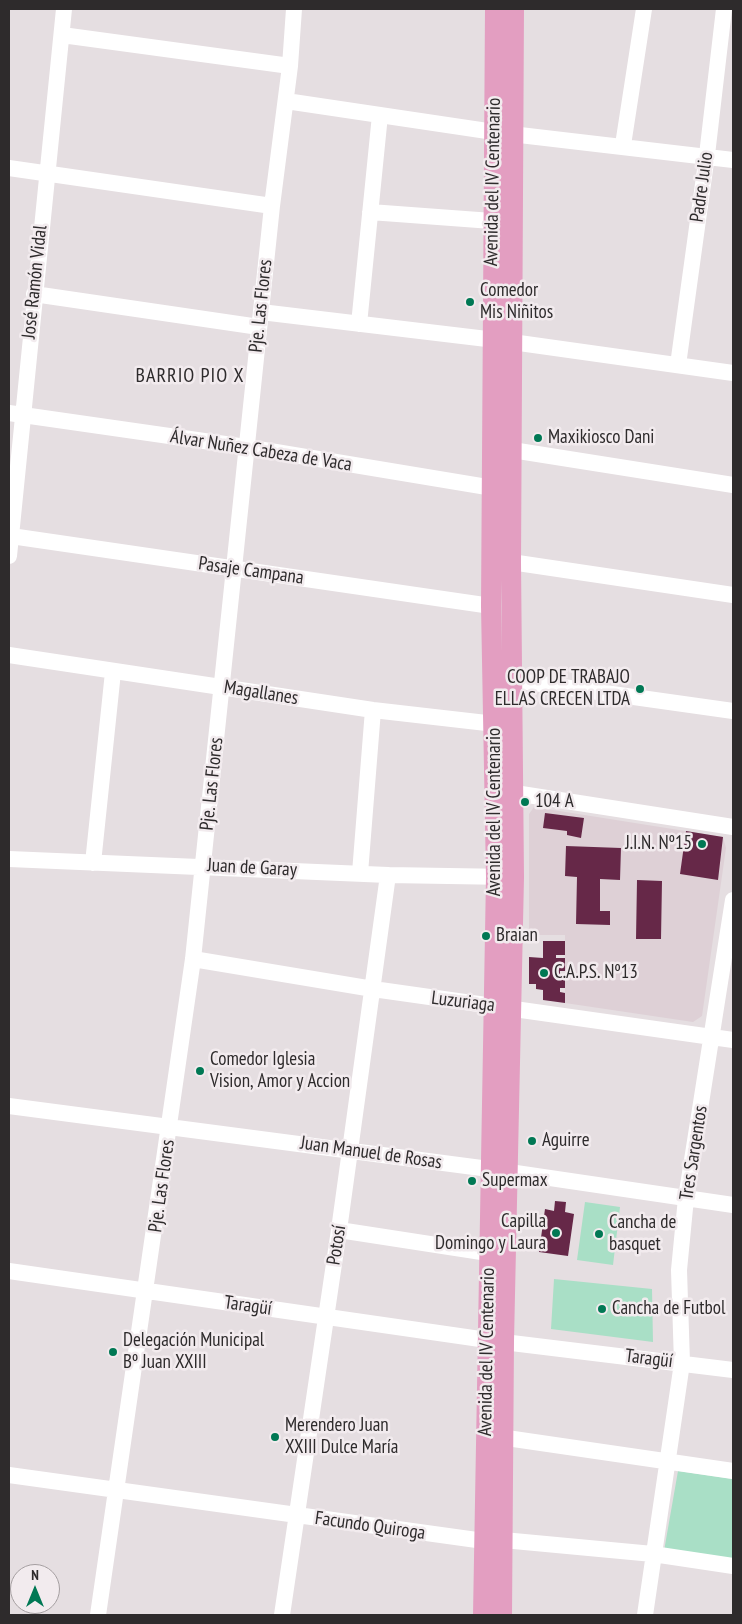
<!DOCTYPE html>
<meta charset="utf-8">
<style>
body{margin:0}
#map{position:relative;width:742px;height:1624px;overflow:hidden;background:#e5dee1;font-family:"PT Sans Narrow",sans-serif}
canvas{display:block}
.frame{position:absolute;inset:0;border:10px solid #2e2b2c;pointer-events:none}
.north{position:absolute;left:10px;top:1564px;width:50px;height:50px;box-sizing:border-box;background:#f2ebee;border:1px solid #a49ea0;border-radius:50%;rotate:0deg;font-size:14px;font-weight:700;line-height:20px;text-align:center;color:#2e2b2c}
.north::after{content:'';display:block;margin:auto;width:18px;height:22px;background:#007854;clip-path:polygon(50% 0,100% 100%,50% 72%,0 100%)}
</style>
<div id="map">
<canvas width="742" height="1624"></canvas>
<div class="frame"></div>
<div class="north">N</div>
</div>
<script>
const g = document.querySelector('canvas').getContext('2d');
g.lineJoin = 'round';
function paint(path, color) { g.fillStyle = color; g.fill(path, 'evenodd'); }
const poly = rows => new Path2D(rows.map(r => 'M' + r).join(''));
function trace(path, color, width, dash) { g.strokeStyle = color; g.lineWidth = width; g.lineCap = dash ? 'butt' : 'round'; g.setLineDash(dash || []); g.stroke(path); }
function label(font, color, halo, rows, align = 'center') {
  g.font = font + ' "PT Sans Narrow",sans-serif'; g.lineWidth = 5; g.setLineDash([]); g.textBaseline = 'middle'; g.strokeStyle = halo; g.fillStyle = color; for (const [text, x, y, turn = 0] of rows) {
    g.save(); g.translate(x, y); g.rotate((+turn || 0) * Math.PI / 180); g.textAlign = isNaN(turn) ? turn : align; if (halo) g.strokeText(text, 0, 0); g.fillText(text, 0, 0); g.restore();
  }
}
const built = poly([
 [534,807,723,837,726,848,702,1016,693,1022,565,1003,565,935,529,935,529,814]
]);
const green = poly([
 [585,1202,620,1207,613,1265,577,1260],
 [554,1279,652,1289,653,1342,551,1329],
 [678,1471,733,1479,733,1560,664,1551]
]);
const building = poly([
 [545,813,584,818,581,838,567,835,567,831,543,828],
 [686,831,723,837,718,880,680,874],
 [566,846,621,848,620,880,600,879,600,911,610,911,610,925,576,924,577,877,565,876],
 [637,880,662,881,661,939,636,939],
 [543,941,565,941,565,955,556,955,556,958,565,958,565,971,560,971,560,975,565,976,565,988,560,988,560,992,565,993,565,1003,543,1000,543,990,536,989,536,984,529,984,529,957,543,958],
 [555,1201,566,1202,565,1212,574,1214,568,1256,539,1252,545,1209,554,1211]
]);
const minor = poly([
 [62,35,290,66],
 [286,101,494,132,733,160],
 [623,145,644,9],
 [9,168,272,206],
 [370,212,492,221],
 [34,294,259,327],
 [261,312,512,342,733,373],
 [359,324,380,115],
 [678,365,707,155,724,9],
 [9,413,246,447,493,488,503,484],
 [500,451,512,450,733,485],
 [11,536,491,606],
 [9,556,64,9],
 [501,563,511,562,733,595],
 [9,655,373,710,504,725],
 [501,681,513,680,733,711],
 [502,791,733,827],
 [9,859,388,875,509,877],
 [93,863,113,672],
 [360,873,373,710],
 [193,959,373,989,733,1040],
 [9,1106,489,1169,733,1205],
 [339,1230,488,1253],
 [9,1271,487,1340,733,1370],
 [493,1436,733,1471],
 [9,1475,484,1541,503,1540,653,1554,733,1566],
 [98,1615,193,959,272,206,290,66,294,9],
 [282,1615,339,1230,388,875],
 [645,1615,682,1363,679,1270,686,1198,733,900]
]);
const major = poly([
 [483,1615,496,877,491,606,495,9],
 [502,1615,504,1341,514,877,511,562,514,9]
]);
const markers = [
 [470,302,5,"#007854"],
 [538,438,5,"#007854"],
 [640,689,5,"#007854"],
 [525,802,5,"#007854"],
 [702,844,5,"#007854"],
 [486,936,5,"#007854"],
 [544,973,5,"#007854"],
 [200,1071,5,"#007854"],
 [532,1141,5,"#007854"],
 [472,1181,5,"#007854"],
 [556,1233,5,"#007854"],
 [599,1234,5,"#007854"],
 [602,1309,5,"#007854"],
 [113,1352,5,"#007854"],
 [275,1437,5,"#007854"]
];
const streetNames = [
 ["Avenida del IV Centenario",493,182,-89],
 ["Padre Julio",702,187,-82],
 ["José Ramón Vidal",35,282,-84],
 ["Pje. Las Flores",261,306,-84],
 ["Álvar Nuñez Cabeza de Vaca",261,451,9],
 ["Pasaje Campana",251,571,8],
 ["Magallanes",261,693,9],
 ["Pje. Las Flores",212,784,-84],
 ["Avenida del IV Centenario",495,812,-90],
 ["Juan de Garay",252,868,3],
 ["Luzuriaga",463,1002,7],
 ["Juan Manuel de Rosas",371,1153,8],
 ["Tres Sargentos",694,1153,-81],
 ["Pje. Las Flores",162,1186,-82],
 ["Potosí",337,1245,-81],
 ["Taragüí",248,1306,8],
 ["Avenida del IV Centenario",487,1352,-89],
 ["Taragüí",649,1359,7],
 ["Facundo Quiroga",370,1526,8]
];
const poiNames = [
 ["Comedor",480,291],
 ["Mis Niñitos",480,313],
 ["Maxikiosco Dani",548,438],
 ["COOP DE TRABAJO",630,678,"right"],
 ["ELLAS CRECEN LTDA",630,700,"right"],
 ["104 A",535,802],
 ["J.I.N. Nº15",692,844,"right"],
 ["Braian",496,936],
 ["C.A.P.S. Nº13",554,973],
 ["Comedor Iglesia",210,1060],
 ["Vision, Amor y Accion",210,1082],
 ["Aguirre",542,1141],
 ["Supermax",482,1181],
 ["Capilla",546,1222,"right"],
 ["Domingo y Laura",546,1244,"right"],
 ["Cancha de",609,1223],
 ["basquet",609,1245],
 ["Cancha de Futbol",612,1309],
 ["Delegación Municipal",123,1341],
 ["Bº Juan XXIII",123,1363],
 ["Merendero Juan",285,1426],
 ["XXIII Dulce María",285,1448]
];
const neighbourhoodNames = [
 ["BARRIO PIO X",190,376]
];
paint(built, '#ded0d6');
paint(green, '#a9dfc6');
paint(building, '#662848');
trace(minor, '#fff', 16);
trace(major, '#e39ec1', 20);
for (const [x, y, r, color] of markers) { const dot = new Path2D(); dot.arc(x, y, r, 0, 2 * Math.PI); g.fillStyle = color; g.fill(dot); trace(dot, '#f2ebee', 2); }
label('19px', '#2e2b2c', '#f2ebee', streetNames);
label('19px', '#2e2b2c', '#f2ebee', poiNames, 'left');
g.letterSpacing = '1px';
label('20px', '#2e2b2c', '#f2ebee', neighbourhoodNames);
g.letterSpacing = '0px';
</script>
